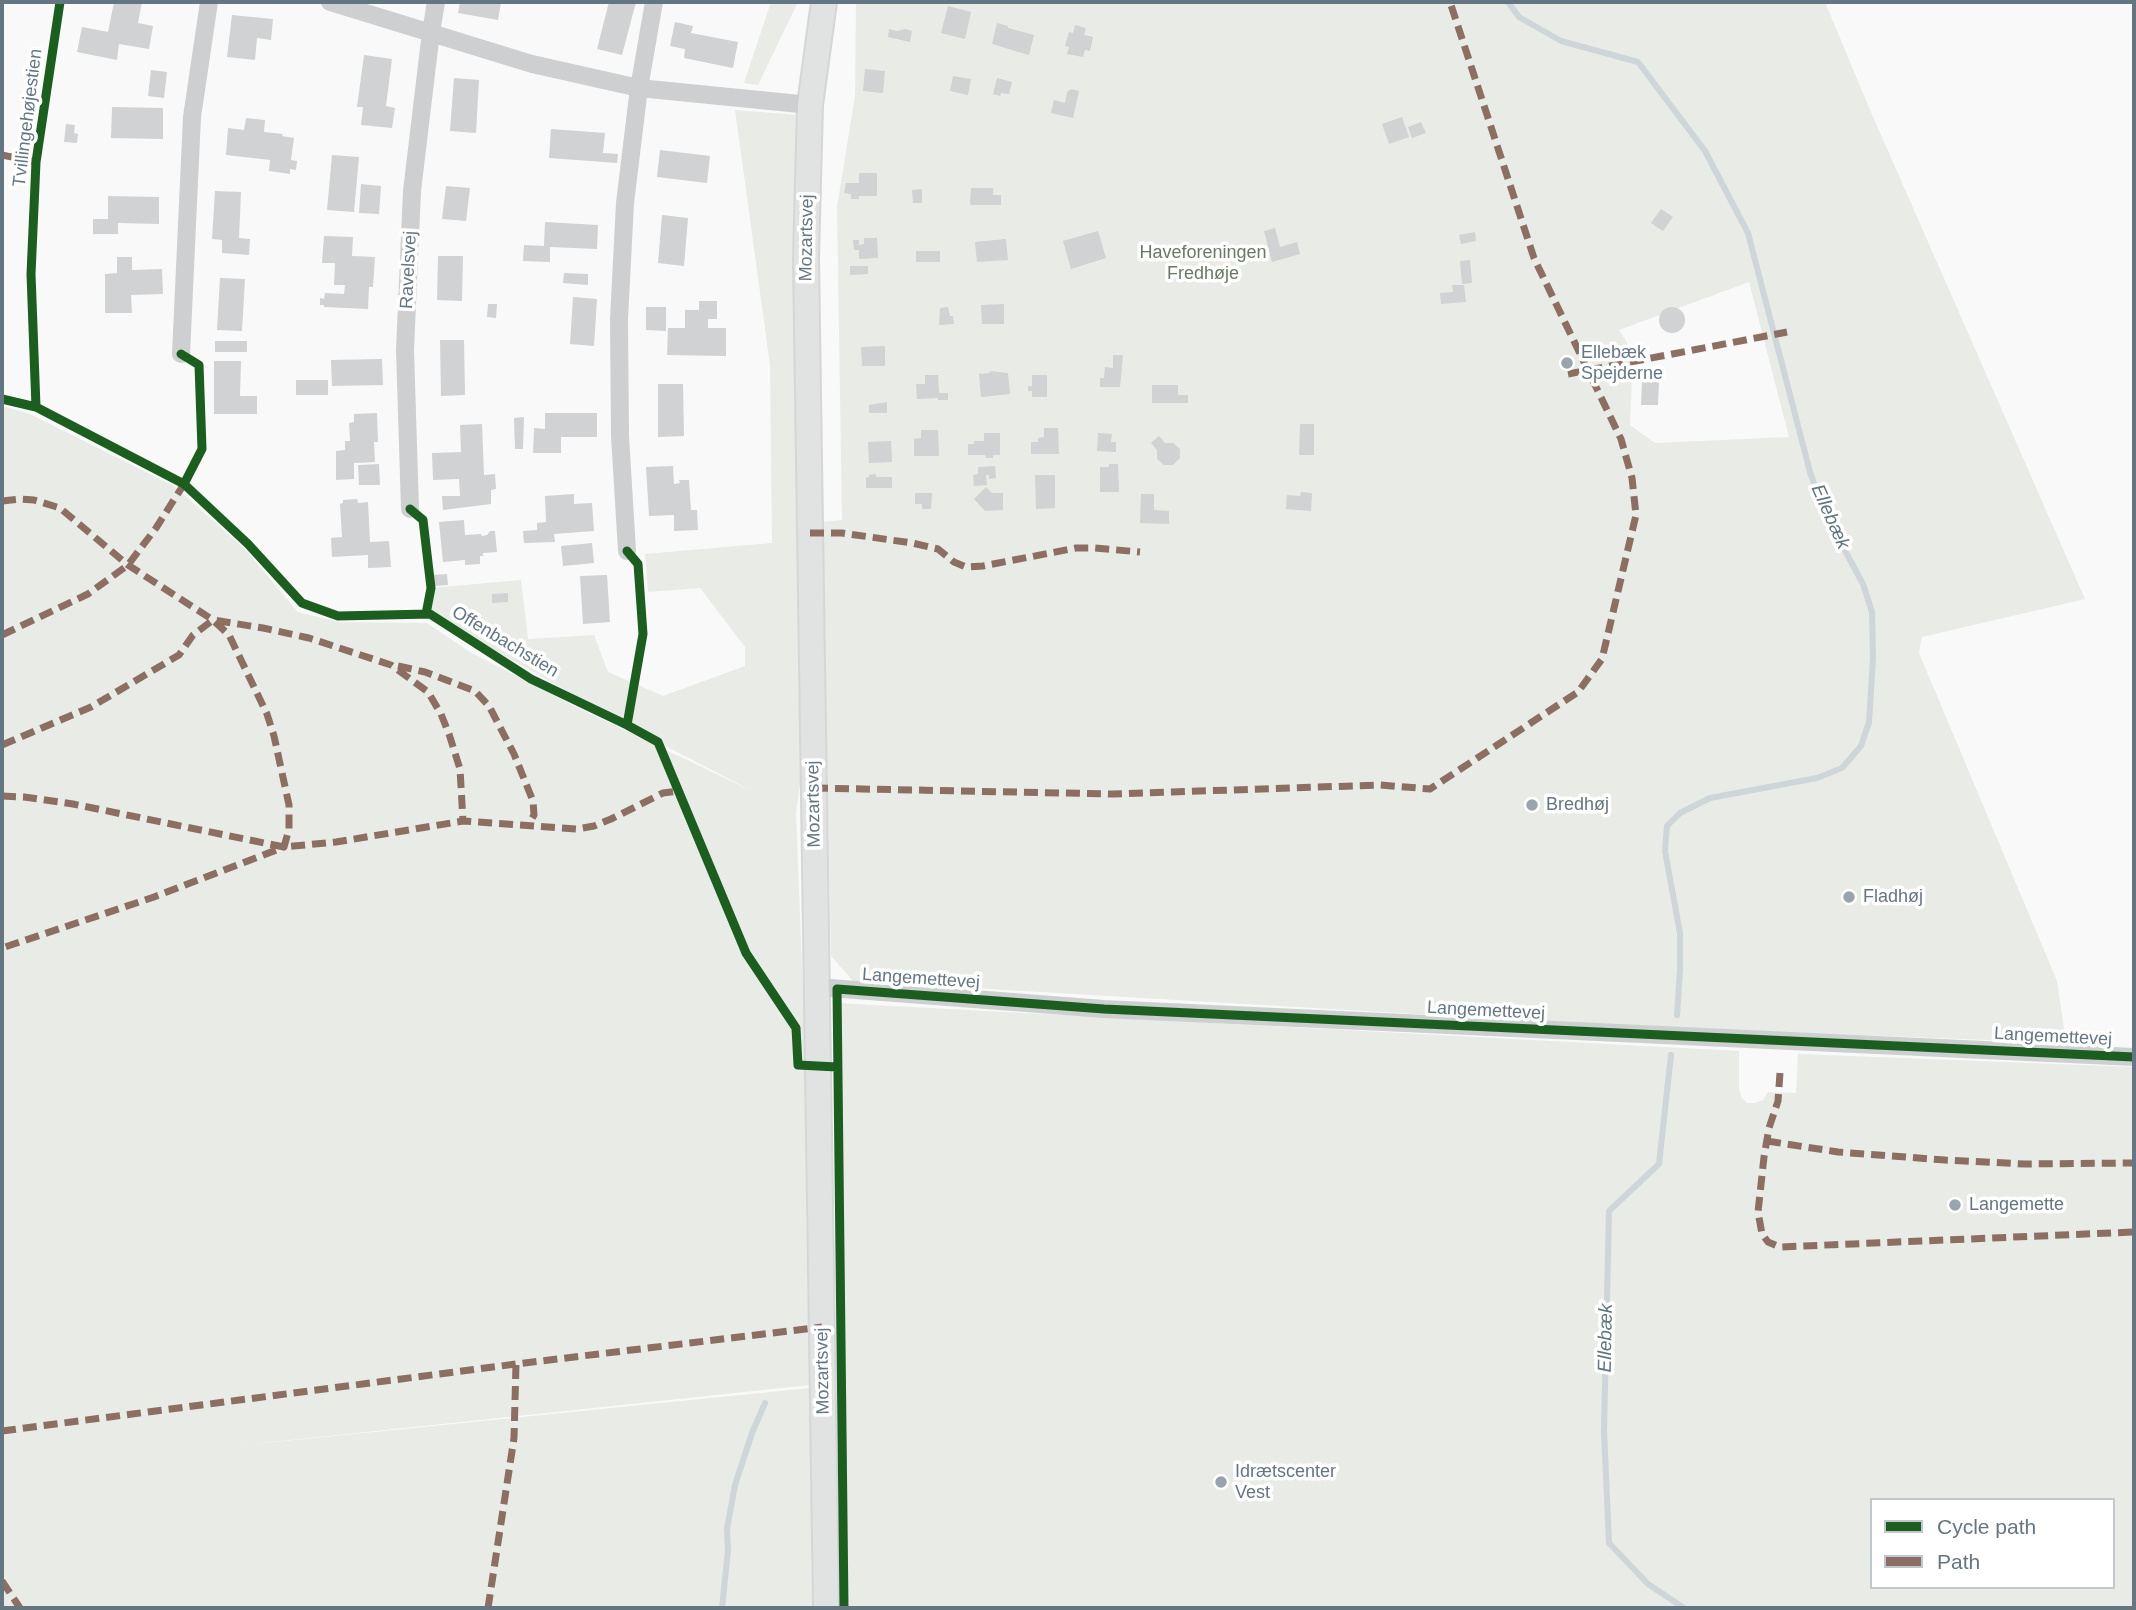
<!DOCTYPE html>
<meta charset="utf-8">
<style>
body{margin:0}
#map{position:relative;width:2136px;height:1610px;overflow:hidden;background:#f9f9f9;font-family:Helvetica,sans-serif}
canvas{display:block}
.frame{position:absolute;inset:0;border:4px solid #657683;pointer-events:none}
.legend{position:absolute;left:1870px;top:1498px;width:245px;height:91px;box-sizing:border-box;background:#fff;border:2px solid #c1c8cd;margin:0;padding:9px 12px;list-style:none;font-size:21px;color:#657683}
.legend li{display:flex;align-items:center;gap:14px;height:35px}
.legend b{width:35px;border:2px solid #c1c8cd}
</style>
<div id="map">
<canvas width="2136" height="1610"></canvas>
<div class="frame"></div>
<ul class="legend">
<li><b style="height:9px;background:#1b5e20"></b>Cycle path</li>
<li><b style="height:9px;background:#8d6e63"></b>Path</li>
</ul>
</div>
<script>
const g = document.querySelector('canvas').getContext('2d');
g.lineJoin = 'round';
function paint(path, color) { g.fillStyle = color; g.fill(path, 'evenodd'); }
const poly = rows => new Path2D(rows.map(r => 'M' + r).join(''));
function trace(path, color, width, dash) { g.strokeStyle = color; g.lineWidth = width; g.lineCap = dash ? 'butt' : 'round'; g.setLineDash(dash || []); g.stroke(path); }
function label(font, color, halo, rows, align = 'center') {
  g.font = font + ' Helvetica,sans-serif'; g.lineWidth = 7; g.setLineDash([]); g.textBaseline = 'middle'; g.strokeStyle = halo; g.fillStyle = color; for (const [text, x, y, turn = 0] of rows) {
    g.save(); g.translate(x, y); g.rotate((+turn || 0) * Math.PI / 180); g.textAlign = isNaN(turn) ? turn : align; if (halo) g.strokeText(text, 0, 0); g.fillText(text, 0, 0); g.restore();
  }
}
const green = poly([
 [771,2,798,2,758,85,744,83],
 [856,2,1825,2,1870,110,2085,599,1922,637,1919,653,2057,981,2066,1043,1621,1026,853,981,831,956,822,522,842,520,837,207,855,96],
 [1749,282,1789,437,1655,443,1630,425,1633,352,1619,330],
 [735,110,798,115,803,762,796,813,807,1094,806,1225,810,1385,225,1447,810,1388,812,1608,2,1608,2,406,30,414,174,486,244,548,298,612,339,622,427,623,470,652,578,708,754,792,658,742,430,614,431,588,521,580,528,639,594,635,608,672,663,696,745,666,745,647,700,588,648,592,645,554,772,543,770,365],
 [837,1003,1739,1051,1739,1088,1741,1097,1747,1103,1755,1103,1763,1100,1768,1092,1796,1093,1798,1054,2134,1067,2134,1608,843,1608,840,1382,843,1381],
 [1872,1500,2113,1500,2113,1587,1872,1587]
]);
const stream = poly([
 [1508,2,1519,17,1561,41,1638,62,1705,151,1748,233,1810,472,1823,510,1863,584,1872,612,1873,658,1869,722,1861,746,1842,768,1817,778,1710,798,1680,813,1667,826,1665,851,1680,933,1680,970,1677,1015],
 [1671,1055,1659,1164,1609,1211,1604,1431,1609,1543,1648,1584,1684,1608],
 [722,1608,728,1550,727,1529,735,1485,752,1433,765,1403]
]);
const building = poly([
 [114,2,142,2,138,23,153,26,149,49,119,44,117,60,77,52,82,27,108,32],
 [460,2,501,2,498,20,458,13],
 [609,2,636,2,622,55,597,49],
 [948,6,971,12,965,39,941,33],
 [232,15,273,19,271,40,257,38,255,60,227,57],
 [675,22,693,26,691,33,738,42,733,68,684,58,685,49,670,46],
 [997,23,1008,26,1008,28,1034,35,1029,55,992,44],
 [1075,25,1086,28,1084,35,1093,37,1090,51,1085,50,1083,57,1067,54,1069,47,1065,46,1069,32,1073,33],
 [889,29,897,31,905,29,912,31,910,42,888,37],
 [364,55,392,59,386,106,395,108,392,128,361,125,363,107,357,107],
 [865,69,885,71,883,93,863,91],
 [151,70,167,72,164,98,148,96],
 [953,76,971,79,968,95,950,91],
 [454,78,479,80,476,133,450,131],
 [997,78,1012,82,1009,94,1001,93,1000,96,993,94],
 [1071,89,1079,91,1073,118,1051,113,1054,100,1065,103,1067,92],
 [112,107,163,108,163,139,111,138],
 [1402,117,1409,137,1389,144,1382,124],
 [246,118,265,120,264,132,283,134,282,136,294,138,291,160,297,161,296,170,290,169,290,174,269,171,270,160,226,155,228,128,244,130],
 [1421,122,1426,133,1412,138,1408,127],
 [66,124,75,125,74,133,78,134,77,143,64,142],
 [551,129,605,133,603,153,618,154,617,163,549,158],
 [660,150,710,156,707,183,657,177],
 [332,155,359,157,354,212,327,210],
 [859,173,877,173,877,196,859,196,859,199,851,199,851,194,844,193,846,183,859,183],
 [361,184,381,186,379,214,359,213],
 [446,186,470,188,466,221,442,219],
 [971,188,993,188,993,195,1001,195,1001,205,970,205],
 [922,189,922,203,913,203,912,190],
 [215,191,241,192,239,238,250,239,249,255,222,253,222,240,212,239],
 [108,196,159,197,159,224,118,223,118,234,93,234,93,219,108,219],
 [1661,209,1673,217,1663,231,1651,223],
 [662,215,688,218,684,266,658,263],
 [545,222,598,225,597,249,550,247,550,262,523,261,524,245,544,246],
 [1275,228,1280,247,1297,242,1300,254,1272,262,1264,231],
 [1098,231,1106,258,1071,269,1063,241],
 [1475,232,1476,241,1461,244,1459,235],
 [324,236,353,237,352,256,375,257,373,287,369,287,368,309,324,307,324,305,320,305,320,298,324,299,325,293,344,294,345,285,334,285,335,263,322,263],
 [864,238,877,238,878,258,859,259,859,250,854,250,853,240,859,240,859,245,864,244],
 [1006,239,1008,260,977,262,975,242],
 [916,251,940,251,940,262,916,262],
 [438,256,463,256,462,301,437,300],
 [117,257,132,257,132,270,162,269,163,294,131,295,132,313,105,313,105,274,117,273],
 [1470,260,1472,283,1462,284,1460,261],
 [850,266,868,266,868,274,850,275],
 [564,273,588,274,588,285,563,283],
 [220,278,245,279,242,331,217,330],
 [1452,285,1464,285,1466,302,1441,304,1440,293,1453,292],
 [573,297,597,299,594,346,570,344],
 [699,301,717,301,717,319,708,319,708,328,726,328,726,356,667,355,668,328,685,328,685,310,699,310],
 [488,304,497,304,496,318,487,317],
 [1004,304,1004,324,982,324,981,305],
 [646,307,666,307,666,331,646,330],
 [948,307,950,316,953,316,954,324,939,325,940,308],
 '1659 320a13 13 0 1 1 26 0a13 13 0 1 1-26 0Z',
 [440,340,464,340,465,395,441,396],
 [215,341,247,341,247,352,215,352],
 [885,346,885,366,862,366,861,347],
 [1113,355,1123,355,1120,387,1100,387,1100,378,1104,378,1105,367,1113,368],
 [382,359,383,385,332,386,331,360],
 [214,361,241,361,240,396,257,396,257,414,214,414],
 [989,371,1008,373,1010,394,981,397,979,374,990,373],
 [925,375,938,375,939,393,948,393,948,400,938,400,938,398,917,399,916,384,925,384],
 [1032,375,1047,375,1047,397,1032,397,1032,391,1028,391,1028,386,1032,386],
 [296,380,328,380,328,395,296,395],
 [1642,381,1659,382,1658,405,1641,405],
 [658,384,683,384,684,436,658,437],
 [1152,385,1178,385,1178,395,1188,395,1188,403,1152,403],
 [887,402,887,413,869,413,869,405],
 [377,413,378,442,374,442,375,462,354,463,354,479,336,480,336,451,345,450,345,441,350,441,349,423,354,422,354,414],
 [545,413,597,413,597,437,561,437,561,453,533,453,534,428,545,429],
 [524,417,523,449,515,449,514,418],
 [482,424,484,475,495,474,496,489,491,490,491,504,443,510,442,496,460,496,459,479,433,480,432,453,461,452,460,425],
 [1300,424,1314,424,1314,455,1299,455],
 [1044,428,1058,428,1059,454,1031,454,1031,442,1038,442,1038,438,1044,437],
 [921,430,938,430,939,456,914,456,914,439,921,438],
 [984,433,1000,433,1000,455,993,455,993,458,986,458,985,455,968,455,968,444,974,444,974,441,984,441],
 [1098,433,1112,434,1111,442,1116,442,1116,452,1097,451],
 [1159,436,1165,443,1173,443,1180,449,1180,458,1173,465,1164,465,1157,459,1157,450,1151,443],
 [891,441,892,462,869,463,868,442],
 [379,464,380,485,359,485,358,465],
 [1109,464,1118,464,1119,492,1100,492,1100,467,1109,467],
 [673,466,674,484,680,483,679,480,689,480,691,510,697,510,698,530,674,531,674,515,649,516,646,467],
 [995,466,996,478,989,479,989,475,986,475,987,485,974,486,973,475,978,474,978,467],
 [876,474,876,477,892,477,892,488,866,488,866,477,869,478,869,475],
 [1035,475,1055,475,1055,508,1036,509],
 [986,487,992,493,1003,493,1003,510,985,511,974,499],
 [1301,492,1312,493,1311,511,1286,509,1287,495,1300,496],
 [915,493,932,493,931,509,922,509,922,504,915,504],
 [574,494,574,504,592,503,594,531,554,534,555,542,524,543,523,531,537,530,537,523,546,522,545,496],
 [1141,494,1154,494,1154,510,1169,511,1169,524,1140,523],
 [357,499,358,503,368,502,370,542,389,541,391,567,368,568,368,555,332,557,331,538,342,537,340,504,343,503,343,500],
 [464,520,465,535,481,534,482,536,487,535,490,531,495,531,497,552,483,553,483,556,480,556,480,564,465,565,465,560,443,562,439,522],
 [592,543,594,563,563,566,561,546],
 [447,574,448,585,434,586,433,575],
 [607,575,610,622,583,624,580,576],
 [508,593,508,602,492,603,492,594]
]);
const street = poly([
 [330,2,532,64,639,88,810,105],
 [181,354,192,117,209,2],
 [410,509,405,350,412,191,431,32,436,2],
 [627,551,620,436,619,319,625,203,639,88,654,2],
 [817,987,1104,1009,2134,1057]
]);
const secondary = poly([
 [824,2,810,105,806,257,826,1608]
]);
const quiet = poly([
 [2,155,36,162],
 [1568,374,1787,332],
 [2,501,20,499,34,500,60,508,128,565,213,620,229,635,267,714,274,736,289,805,289,829,284,847,154,897,2,948],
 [810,533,842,533,912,543,938,549,954,562,966,567,983,566,1076,548,1095,548,1140,552],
 [2,635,88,594,128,565,156,528,184,484],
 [398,666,425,672,475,691,489,706,514,754,533,801,534,815,529,824],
 [2,745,91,707,179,655,193,635,213,620,263,628,309,638,391,665,428,692,441,714,449,734,460,769,463,821],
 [814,788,1112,794,1380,785,1430,789,1578,692,1602,659,1636,515,1632,478,1621,439,1534,258,1450,2],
 [2,796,24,797,73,804,284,847,336,842,463,821,577,829,594,826,611,819,663,793,678,791],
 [1780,1073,1778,1101,1769,1128,1764,1157,1758,1212,1762,1234,1768,1242,1780,1247,2134,1232],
 [1767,1141,1838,1152,1945,1160,2025,1164,2134,1163],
 [2,1431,516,1364,822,1327],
 [2,1581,20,1608],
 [488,1608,514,1438,516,1364]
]);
const cycleway = poly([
 [181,354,199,365,202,449,184,484],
 [2,399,36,407,184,484,248,544,302,603,338,616,430,614,531,679,627,725,658,742,746,953,796,1028,798,1065,837,1067],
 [36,407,31,274,36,162,60,2],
 [410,509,423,520,431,588,426,614],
 [627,725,643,634,638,564,627,551],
 [844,1608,837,989,1104,1009,2134,1057]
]);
const markers = [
 [1567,363,7,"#99a4ac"],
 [1532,805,7,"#99a4ac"],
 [1849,897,7,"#99a4ac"],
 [1955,1205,7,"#99a4ac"],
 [1221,1482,7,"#99a4ac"]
];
const streetNames = [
 ["Tvillingehøjestien",28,118,-83],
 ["Mozartsvej",807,238,-89],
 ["Ravelsvej",409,270,-87],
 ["Offenbachstien",505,642,31],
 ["Mozartsvej",814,804,-91],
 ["Langemettevej",921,979,4],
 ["Langemettevej",1486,1011,3],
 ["Langemettevej",2053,1037,3],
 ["Mozartsvej",823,1371,-91]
];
const parkNames = [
 ["Haveforeningen",1203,253],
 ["Fredhøje",1203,274]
];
const poiNames = [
 ["Ellebæk",1581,353],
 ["Spejderne",1581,374],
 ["Bredhøj",1546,805],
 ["Fladhøj",1863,897],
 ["Langemette",1969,1205],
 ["Idrætscenter",1235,1472],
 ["Vest",1235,1493]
];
const waterNames = [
 ["Ellebæk",1830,517,66],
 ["Ellebæk",1606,1338,-89]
];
paint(green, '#e8ebe6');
trace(stream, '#ced6d9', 6);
paint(building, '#d0d2d3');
trace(secondary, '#d5d6d7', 28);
trace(street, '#cecfd0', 18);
trace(secondary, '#e1e2e2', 24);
trace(quiet, '#8d6e63', 7, [14, 7]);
trace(cycleway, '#1b5e20', 9);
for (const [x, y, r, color] of markers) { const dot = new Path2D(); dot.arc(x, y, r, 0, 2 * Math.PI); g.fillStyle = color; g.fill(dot); trace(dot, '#fff', 2.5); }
label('18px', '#657683', '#fff', streetNames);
label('18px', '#687a64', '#fff', parkNames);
label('18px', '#657683', '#fff', poiNames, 'left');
label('italic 19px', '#60757c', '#fff', waterNames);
</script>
